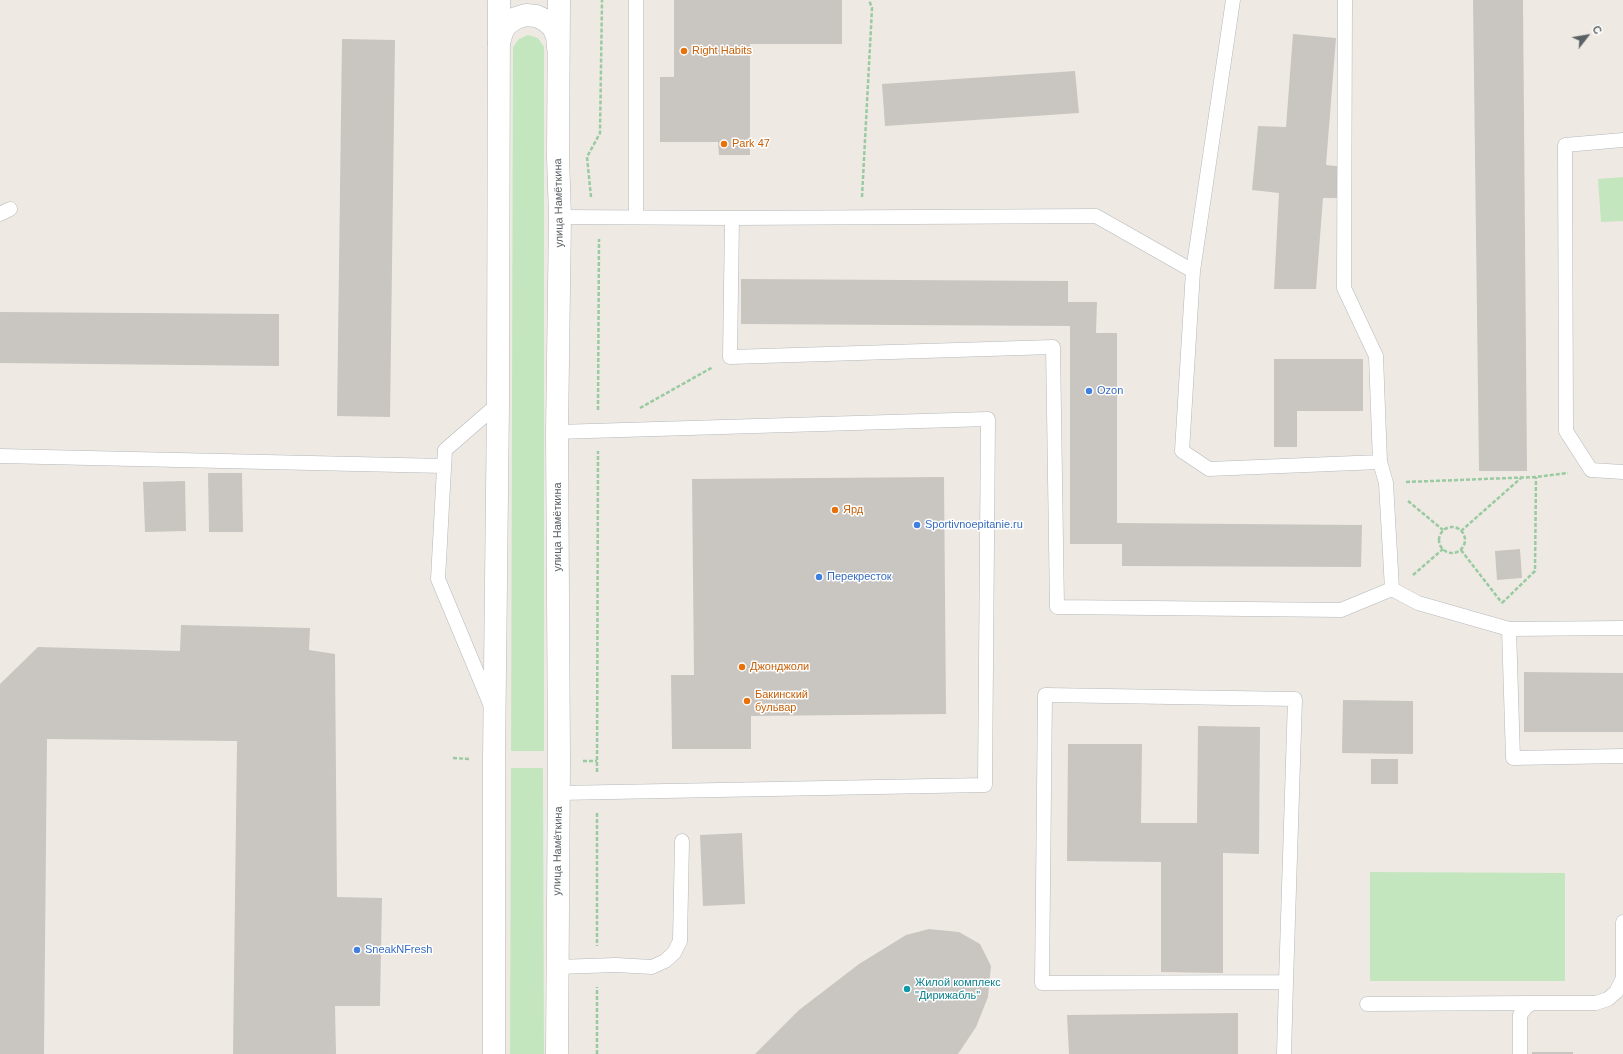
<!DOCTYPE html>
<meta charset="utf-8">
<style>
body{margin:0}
#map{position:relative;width:1623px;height:1054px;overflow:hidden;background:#eeeae3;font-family:Helvetica,sans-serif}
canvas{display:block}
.north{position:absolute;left:1567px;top:16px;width:40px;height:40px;-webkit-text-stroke:3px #fff;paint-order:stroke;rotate:59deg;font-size:11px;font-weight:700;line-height:16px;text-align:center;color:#5b6064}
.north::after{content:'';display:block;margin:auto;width:14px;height:18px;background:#5b6064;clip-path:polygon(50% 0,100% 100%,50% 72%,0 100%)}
</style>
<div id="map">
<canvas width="1623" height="1054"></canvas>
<div class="north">С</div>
</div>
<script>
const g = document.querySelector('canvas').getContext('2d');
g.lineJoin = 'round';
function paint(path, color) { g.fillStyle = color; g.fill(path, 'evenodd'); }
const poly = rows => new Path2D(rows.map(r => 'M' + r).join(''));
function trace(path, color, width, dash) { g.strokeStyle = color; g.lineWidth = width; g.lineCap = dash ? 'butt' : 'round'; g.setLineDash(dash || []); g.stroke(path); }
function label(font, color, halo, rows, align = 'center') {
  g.font = font + ' Helvetica,sans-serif'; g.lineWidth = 3; g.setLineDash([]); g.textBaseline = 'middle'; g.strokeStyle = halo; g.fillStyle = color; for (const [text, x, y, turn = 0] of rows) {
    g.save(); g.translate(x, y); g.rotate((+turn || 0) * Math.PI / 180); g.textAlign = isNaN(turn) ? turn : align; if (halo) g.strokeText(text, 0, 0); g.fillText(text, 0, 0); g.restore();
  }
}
const green = poly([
 [528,35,538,38,544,47,544,751,511,751,513,47,519,39],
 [1623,177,1623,221,1601,222,1598,179],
 [511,768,543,768,544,1054,510,1054],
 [1370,872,1565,873,1565,981,1370,981]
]);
const building = poly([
 [674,0,842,0,842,44,750,44,750,155,719,155,718,142,660,142,660,77,674,77],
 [1473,0,1523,0,1527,471,1479,471],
 [1293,34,1336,38,1326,165,1345,167,1343,198,1323,198,1316,289,1274,289,1279,193,1252,190,1258,126,1286,127],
 [342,39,395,40,390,417,337,416],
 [1075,71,1079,113,885,126,882,84],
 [741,279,1068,281,1068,302,1097,302,1096,333,1117,333,1117,523,1362,525,1361,567,1122,566,1122,544,1070,544,1070,326,741,324],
 [0,312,279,314,279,366,0,363],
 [1274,359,1363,359,1363,411,1297,411,1297,447,1274,447],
 [208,473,242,473,243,532,209,532],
 [944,477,946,714,751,716,751,749,672,749,671,675,694,675,692,479],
 [185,481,186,531,145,532,143,482],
 [1520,549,1522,578,1497,580,1495,551],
 [181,625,310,628,309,650,335,654,337,897,382,898,380,1006,335,1006,336,1054,233,1054,237,741,47,739,44,1054,0,1054,0,684,38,647,180,651],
 [1524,672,1623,673,1623,732,1524,732],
 [1343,700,1413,701,1413,754,1342,753],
 [1198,726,1260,727,1259,854,1223,853,1223,973,1161,972,1161,862,1067,861,1068,744,1142,744,1141,823,1197,823],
 [1371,759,1398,759,1398,784,1371,784],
 [742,833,745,904,703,906,700,835],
 [929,929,959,932,980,944,991,966,988,997,976,1027,958,1054,755,1054,799,1010,859,964,906,935],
 [1238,1013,1238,1054,1069,1054,1067,1015],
 [1532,1052,1573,1052,1573,1054,1532,1054]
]);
const path = poly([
 [591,197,587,157,600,133,602,0],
 [862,197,872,8,869,0],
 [640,408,713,367],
 [598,410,599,239],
 [1406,482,1536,477,1568,473],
 [1408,501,1443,530],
 '1439 540a13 13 0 1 1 26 0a13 13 0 1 1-26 0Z',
 [1461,531,1521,478],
 [1461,550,1502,603],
 [1413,575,1443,549],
 [1502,603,1535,571,1536,477],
 [453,758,469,759],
 [583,761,597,761],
 [597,772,598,451],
 [597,813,597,946],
 [597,1054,597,987]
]);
const service = poly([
 [1345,0,1344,288,1376,356,1380,462,1386,483,1392,589],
 [1623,140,1565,145,1566,431,1591,470,1623,472],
 [0,214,10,209],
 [560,217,732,218,1096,216,1193,271,1182,451,1209,469,1380,462],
 [636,217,636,0],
 [732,218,730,357,1053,347,1057,607,1341,610,1392,589,1418,603,1509,629,1623,628],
 [1193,271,1233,0],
 [557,432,988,419,985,785,559,793],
 [0,456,444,466],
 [1509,629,1513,758,1623,756],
 [491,706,438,579,445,450,498,404],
 [557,967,616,965,652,967,665,961,674,953,680,941,682,841],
 [1367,1004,1533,1003],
 [1284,1054,1286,982,1295,699,1045,695,1042,983,1286,982],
 [1520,1054,1520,1015,1526,1007,1533,1003,1596,1003,1608,999,1616,992,1623,978,1623,922]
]);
const minor = poly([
 [499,43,502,32,507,24,516,18,526,15,536,16,545,20,553,27,557,36,558,47]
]);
const tertiary = poly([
 [494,1054,494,759,498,404,499,0],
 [557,1054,559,761,557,432,560,217,558,157,559,0]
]);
const markers = [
 [684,51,4,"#e8710a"],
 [724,144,4,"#e8710a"],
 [1089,391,4,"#3f7fe0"],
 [835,510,4,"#e8710a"],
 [917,525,4,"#3f7fe0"],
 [819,577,4,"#3f7fe0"],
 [742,667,4,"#e8710a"],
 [747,701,4,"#e8710a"],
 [357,950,4,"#3f7fe0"],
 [907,989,4,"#0f9aa8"]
];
const foodNames = [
 ["Right Habits",692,51],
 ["Park 47",732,144],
 ["Ярд",843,510],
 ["Джонджоли",750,667],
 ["Бакинский",755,695],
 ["бульвар",755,708]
];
const streetNames = [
 ["улица Намёткина",559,203,-91],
 ["улица Намёткина",558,527,-90],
 ["улица Намёткина",558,851,-89]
];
const shopNames = [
 ["Ozon",1097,391],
 ["Sportivnoepitanie.ru",925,525],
 ["Перекресток",827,577],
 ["SneakNFresh",365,950]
];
const cultureNames = [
 ["Жилой комплекс",915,983],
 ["\"Дирижабль\"",915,996]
];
paint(green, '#c4e6bf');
paint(building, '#c9c5c0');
trace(service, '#b4b7ba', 15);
trace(minor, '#b4b7ba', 23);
trace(tertiary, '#b4b7ba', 23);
trace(path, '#99caa1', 2.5, [4, 2]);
trace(service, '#fff', 14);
trace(minor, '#fff', 22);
trace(tertiary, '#fff', 22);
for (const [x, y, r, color] of markers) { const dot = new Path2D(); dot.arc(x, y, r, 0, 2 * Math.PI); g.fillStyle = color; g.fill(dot); trace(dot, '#fff', 1.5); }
label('11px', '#c56008', '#fff', foodNames, 'left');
label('11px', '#5b6064', '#fff', streetNames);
label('11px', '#366cbe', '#fff', shopNames, 'left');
label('11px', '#0d838f', '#fff', cultureNames, 'left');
</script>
